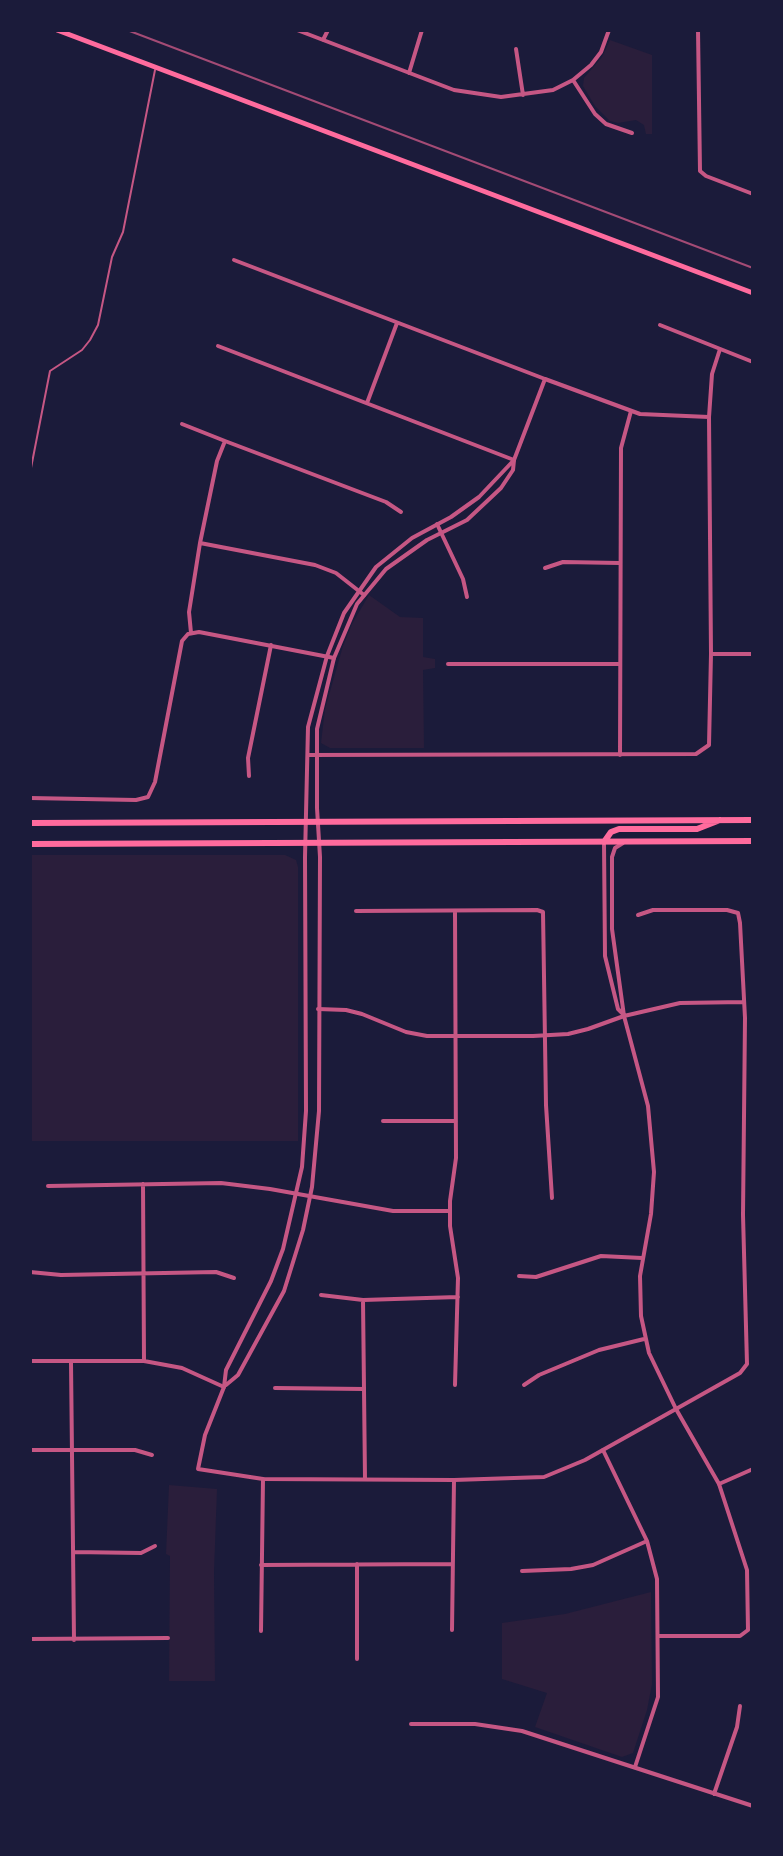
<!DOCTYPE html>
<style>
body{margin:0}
#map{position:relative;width:783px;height:1856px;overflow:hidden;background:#1b1b3a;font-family:"IBM Plex Sans",sans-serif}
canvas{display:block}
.frame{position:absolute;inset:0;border:32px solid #1b1b3a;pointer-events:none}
</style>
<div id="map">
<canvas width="783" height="1856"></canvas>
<div class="frame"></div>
</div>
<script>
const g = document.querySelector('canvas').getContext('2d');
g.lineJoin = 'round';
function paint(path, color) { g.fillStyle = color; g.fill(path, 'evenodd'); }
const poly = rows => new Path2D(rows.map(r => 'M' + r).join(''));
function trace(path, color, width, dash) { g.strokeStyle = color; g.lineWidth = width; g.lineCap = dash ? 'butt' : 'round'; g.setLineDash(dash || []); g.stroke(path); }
const green = poly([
 [610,40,652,55,652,134,646,134,644,125,636,120,618,123,610,121,595,106,583,86,584,78,602,57],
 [369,595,400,617,423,618,423,657,435,659,435,668,423,670,424,748,330,748,321,743,325,709,343,646,352,624],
 [30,855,285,855,296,860,298,867,298,1141,30,1141],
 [169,1485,217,1489,214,1572,215,1681,169,1681,170,1556,166,1554],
 [651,1592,652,1684,647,1710,633,1753,622,1757,535,1727,547,1693,502,1679,502,1623,565,1614]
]);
const service = poly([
 [30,473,50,371,82,350,90,340,98,325,112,257,123,232,155,70]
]);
const minor = poly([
 [297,30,454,90,501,97,553,90,573,80,591,65,601,52,609,30],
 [698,30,700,171,706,176,753,194],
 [323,40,328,30],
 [516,49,523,95],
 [409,73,422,30],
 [573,80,595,114,606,124,632,133],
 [234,260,545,379],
 [660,325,753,362],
 [218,346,514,460],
 [367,403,397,323],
 [709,417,712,374,720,349],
 [182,424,225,441],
 [437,524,463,579,467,597],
 [200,543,315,565,336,573,364,595],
 [545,568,563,562,620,563],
 [191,633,189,612,200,543,217,461,225,441,386,502,401,512],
 [448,664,620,664],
 [308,755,696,754,709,745,711,654],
 [620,755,621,448,631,411],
 [249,776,248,758,271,645],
 [30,798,136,800,148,797,155,782,182,641,188,634,199,632,334,658],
 [604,843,605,956,618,1009,623,1014],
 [623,843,615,848,612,857,612,929,624,1016,648,1106,654,1172,651,1214,640,1276,641,1316,649,1353,676,1409,740,1373,747,1364,743,1215,745,1018,740,923,738,913,727,910,653,910,638,915],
 [356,911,537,910,543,912,546,1105,552,1198],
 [455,911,456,1158,450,1201,450,1226,458,1278,455,1385],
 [318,1009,346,1010,362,1014,406,1032,427,1036,533,1036,568,1034,588,1029,624,1016,680,1003,744,1002],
 [383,1121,456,1121],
 [143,1184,144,1361],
 [48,1186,221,1183,270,1189,393,1211,450,1211],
 [30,1272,61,1275,216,1272,234,1278],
 [519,1276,536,1277,601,1256,642,1258],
 [321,1295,363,1300,458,1297],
 [363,1300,365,1479],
 [30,1361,144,1361,182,1368,224,1387],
 [71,1362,74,1640],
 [524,1385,539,1375,599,1350,644,1339],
 [275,1388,364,1389],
 [30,1450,135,1450,152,1455],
 [603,1450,647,1541,657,1579,658,1697,635,1767],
 [73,1552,141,1553,155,1546],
 [261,1565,452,1564],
 [522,1571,571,1569,593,1565,647,1541],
 [452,1630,454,1480],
 [261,1631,263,1479],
 [659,1636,740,1636,748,1630,747,1570,719,1484],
 [30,1639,168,1638],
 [357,1659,357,1564],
 [411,1724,475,1724,522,1731,753,1806],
 [714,1794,737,1727,740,1706]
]);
const tertiary = poly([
 [514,460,479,497,451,517,412,538,376,567,344,613,327,656,308,727,305,857,306,1111,302,1167,283,1249,271,1281,226,1370,224,1387,205,1435,198,1469,263,1479,454,1480,544,1477,585,1460,676,1409,719,1484,753,1469],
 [226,1385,238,1375,284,1291,303,1230,312,1187,319,1111,320,857,317,808,317,729,334,658,357,604,386,569,427,540,467,520,501,488,513,470,514,460,545,379,640,414,709,417,711,654,753,654]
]);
const secondary = poly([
 [57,30,753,293]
]);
const primary = poly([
 [30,823,753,820],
 [604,842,611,832,619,829,697,829,720,820],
 [30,844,753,841]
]);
const rail = poly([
 [127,30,753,268]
]);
paint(green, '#2a1e3b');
trace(service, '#c65784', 2);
trace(minor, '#c65784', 4);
trace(tertiary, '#c65784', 4);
trace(secondary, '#ff6b9d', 5);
trace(primary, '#ff6b9d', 6);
trace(rail, '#a44b75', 2);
</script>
